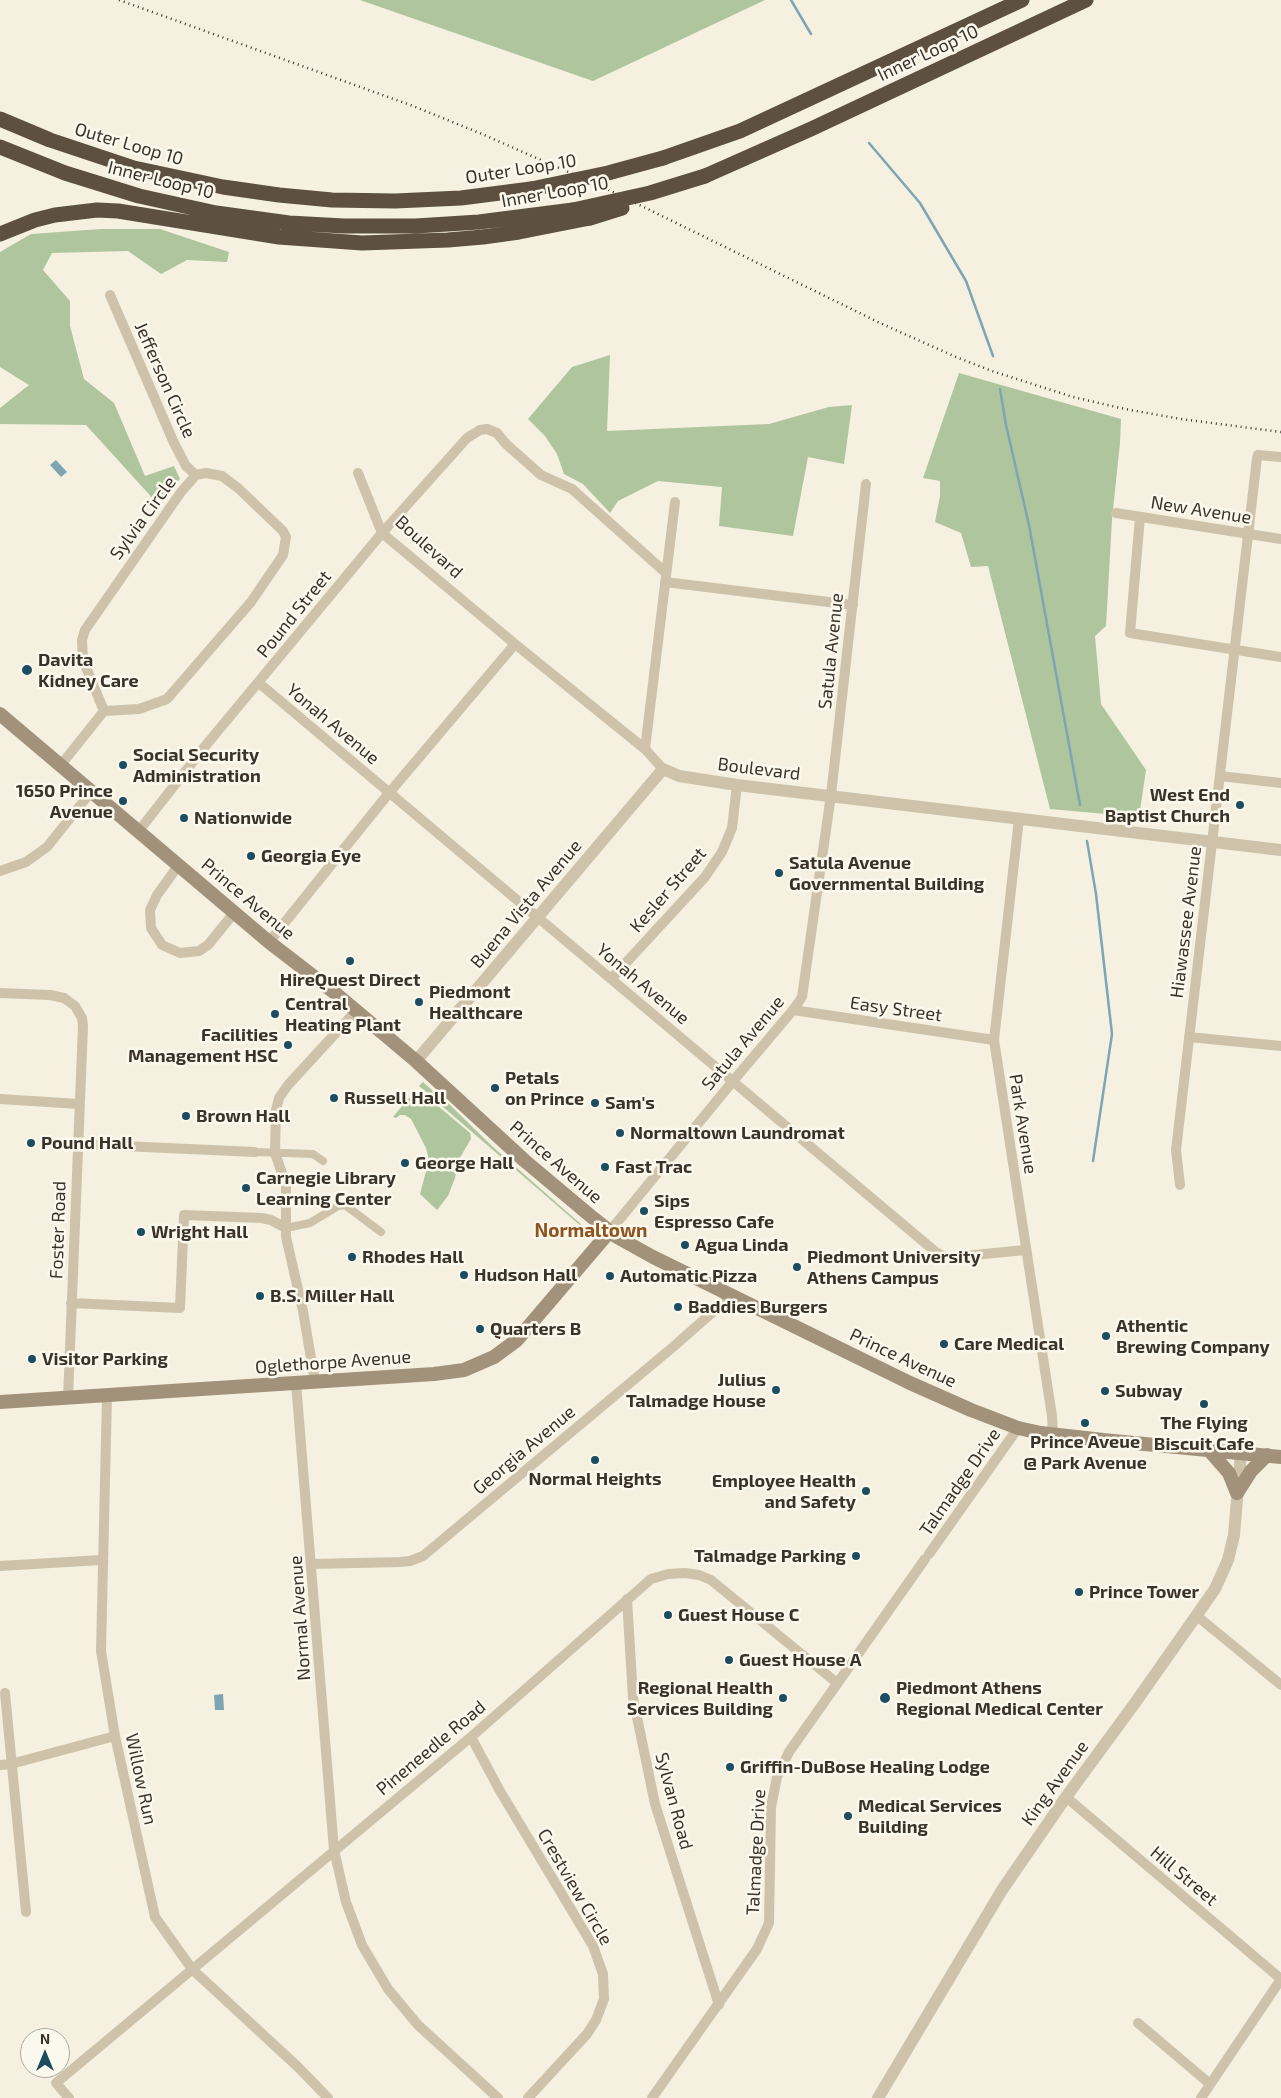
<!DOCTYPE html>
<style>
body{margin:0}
#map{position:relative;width:1281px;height:2098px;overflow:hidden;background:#f5f0e0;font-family:"Exo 2",sans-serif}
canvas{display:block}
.north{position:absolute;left:20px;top:2028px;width:50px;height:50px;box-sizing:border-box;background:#fbf8ed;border:1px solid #aea99f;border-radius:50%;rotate:0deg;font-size:14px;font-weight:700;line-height:20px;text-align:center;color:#3b332a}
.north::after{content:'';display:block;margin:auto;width:18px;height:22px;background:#1c4c60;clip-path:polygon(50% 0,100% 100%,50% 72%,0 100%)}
</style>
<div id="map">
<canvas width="1281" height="2098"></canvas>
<div class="north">N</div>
</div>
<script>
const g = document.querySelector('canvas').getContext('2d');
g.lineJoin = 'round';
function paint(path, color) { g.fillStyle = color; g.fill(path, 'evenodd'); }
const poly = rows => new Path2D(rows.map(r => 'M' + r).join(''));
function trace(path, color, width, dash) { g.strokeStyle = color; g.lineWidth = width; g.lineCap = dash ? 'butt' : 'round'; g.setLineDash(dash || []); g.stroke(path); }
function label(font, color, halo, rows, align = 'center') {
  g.font = font + ' "Exo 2",sans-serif'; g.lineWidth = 5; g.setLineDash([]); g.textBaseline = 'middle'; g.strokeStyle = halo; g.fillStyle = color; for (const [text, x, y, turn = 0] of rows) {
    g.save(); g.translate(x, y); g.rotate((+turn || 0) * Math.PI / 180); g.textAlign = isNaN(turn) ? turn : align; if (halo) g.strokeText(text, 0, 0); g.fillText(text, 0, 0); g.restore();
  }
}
const green = poly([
 [360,0,765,0,593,81],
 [101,229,160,229,229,252,227,262,187,260,161,274,128,251,52,253,43,270,70,301,70,326,84,379,114,403,145,476,174,466,180,479,156,502,86,425,0,424,0,408,29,385,0,367,0,252,31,234],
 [610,355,607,431,769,424,829,407,852,405,844,464,808,457,793,536,719,526,722,487,658,481,618,501,610,513,583,484,564,474,557,454,545,436,528,419,572,367],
 [959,373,1121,419,1120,443,1112,519,1106,626,1095,636,1101,704,1146,770,1139,817,1050,809,988,566,971,567,961,533,935,522,940,496,940,481,923,478],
 [423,1082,442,1099,438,1102,419,1086],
 [419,1090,470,1133,471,1139,458,1161,455,1178,448,1196,437,1210,420,1194,429,1160,426,1148,411,1119,405,1115,400,1115,396,1118,393,1117,408,1099],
 [447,1102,493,1147,583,1226,582,1227,442,1106]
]);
const water = poly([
 [56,460,67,472,61,477,50,465],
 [223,1694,224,1710,215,1710,214,1695]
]);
const stream = poly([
 [791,0,811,34],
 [869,143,920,203,966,281,993,356],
 [1000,389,1006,425,1029,525,1080,805],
 [1087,841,1096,894,1112,1034,1093,1161]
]);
const pedestrian = poly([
 [255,1152,313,1154,323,1161],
 [286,1228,310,1223,338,1206,345,1205,381,1232]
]);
const minor = poly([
 [110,295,174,443,186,466,196,475],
 [358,473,382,533,515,644,645,749,663,769],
 [1116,513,1281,539],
 [1140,517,1130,633,1281,657],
 [665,582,853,605],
 [259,683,937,1253,945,1257,954,1257,1025,1250],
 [645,749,675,502],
 [60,766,104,711,83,660,82,640,85,630,181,492,196,475,206,473,222,476,238,488,283,531,286,537,283,555,251,602,167,699,139,709,104,711],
 [1220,776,1281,783],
 [1019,819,994,1040,1052,1416,1053,1434],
 [138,832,202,750,382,533,467,438,480,430,487,429,497,433,506,444,541,475,572,489,666,573],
 [178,866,157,895,150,910,151,928,162,945,180,953,199,951,208,945,234,913],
 [0,871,26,862,47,847,91,792],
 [269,942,389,793,515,644],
 [611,979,705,877,722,852,732,828,737,785],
 [0,993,50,995,64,998,75,1006,82,1018,83,1026,68,1398],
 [793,1010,994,1040],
 [1189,1037,1281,1046],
 [0,1099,79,1104],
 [78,1144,255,1152],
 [1180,1185,1176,1150,1257,458,1258,455,1281,457],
 [610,1231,733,1081,793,1010,802,997,831,795,866,484],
 [71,1303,180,1308,184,1215,262,1218,271,1220,286,1228],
 [315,1382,303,1311,286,1237,286,1185,275,1153,276,1110,279,1098,288,1085,356,1011],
 [296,1383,334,1850,346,1902,362,1945,388,1989,418,2025,498,2098],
 [107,1396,101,1651,115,1736,155,1917,192,1969,298,2067,328,2098],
 [929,1554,1018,1428],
 [312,1564,400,1562,410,1561,423,1556,673,1347,731,1296],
 [0,1566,101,1560],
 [627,1599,633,1698,655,1804,719,2005],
 [1197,1616,1281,1685],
 [5,1693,26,1912],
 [471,1737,500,1791,593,1946,603,1974,604,1999,596,2020,587,2034,528,2098],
 [0,1765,11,1764,115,1736],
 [1066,1797,1281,1979],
 [1138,2023,1210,2084],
 [69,2098,56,2083,471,1737,651,1579,668,1574,685,1573,699,1575,711,1580,837,1683],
 [652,2098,757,1949,769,1923,771,1807,777,1777,789,1752,925,1559],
 [1201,2098,1281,1979]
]);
const tertiary = poly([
 [416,1061,663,769,679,776,737,785,1281,850],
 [878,2098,1002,1890,1066,1797,1135,1703,1215,1589,1228,1560,1234,1535,1241,1453]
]);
const secondary = poly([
 [0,714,269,942,335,993,416,1061,525,1161,593,1218,617,1237,653,1257,910,1383,971,1410,1018,1428,1041,1433,1103,1440,1281,1457],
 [0,1402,434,1374,464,1370,494,1357,517,1340,610,1231],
 [1208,1449,1229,1473,1237,1493],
 [1237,1493,1251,1471,1267,1455]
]);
const motorway = poly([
 [0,119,50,140,134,168,223,187,279,195,332,200,395,201,461,198,531,189],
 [0,147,65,173,139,196,216,213,289,223,344,226,416,226,479,222,573,210],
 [663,158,740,131,1022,0],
 [705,176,811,129,1086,0],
 [0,234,35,220,55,215,97,210,118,211,279,237,362,243,448,240,483,237,519,232,590,218]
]);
const rail = poly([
 [119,0,413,106,482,134,609,190,880,323,956,357,992,371,1073,397,1125,409,1181,419,1281,432]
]);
const motorwayBridge = poly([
 [531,189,608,173,663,158],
 [573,210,650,193,705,176],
 [590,218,622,208]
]);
const markers = [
 [27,670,6,"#1c4c60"],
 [123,765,5,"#1c4c60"],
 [123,801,5,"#1c4c60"],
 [1240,805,5,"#1c4c60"],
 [184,818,5,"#1c4c60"],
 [251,856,5,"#1c4c60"],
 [779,873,5,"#1c4c60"],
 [350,961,5,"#1c4c60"],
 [419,1002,5,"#1c4c60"],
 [275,1014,5,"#1c4c60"],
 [288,1045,5,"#1c4c60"],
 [495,1088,5,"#1c4c60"],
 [334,1098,5,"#1c4c60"],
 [595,1103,5,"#1c4c60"],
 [186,1116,5,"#1c4c60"],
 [620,1133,5,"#1c4c60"],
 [31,1143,5,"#1c4c60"],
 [405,1163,5,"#1c4c60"],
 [605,1167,5,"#1c4c60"],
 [246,1188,5,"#1c4c60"],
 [644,1211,5,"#1c4c60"],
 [141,1232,5,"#1c4c60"],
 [685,1245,5,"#1c4c60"],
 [352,1257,5,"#1c4c60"],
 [797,1267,5,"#1c4c60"],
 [464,1275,5,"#1c4c60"],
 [610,1276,5,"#1c4c60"],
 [260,1296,5,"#1c4c60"],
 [678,1307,5,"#1c4c60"],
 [480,1329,5,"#1c4c60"],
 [1106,1336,5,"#1c4c60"],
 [944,1344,5,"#1c4c60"],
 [32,1359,5,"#1c4c60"],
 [776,1390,5,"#1c4c60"],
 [1105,1391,5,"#1c4c60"],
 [1204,1404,5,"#1c4c60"],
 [1085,1423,5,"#1c4c60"],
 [595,1460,5,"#1c4c60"],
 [866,1491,5,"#1c4c60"],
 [856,1556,5,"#1c4c60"],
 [1079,1592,5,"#1c4c60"],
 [668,1615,5,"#1c4c60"],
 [729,1660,5,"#1c4c60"],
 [783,1698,5,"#1c4c60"],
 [885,1698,6,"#1c4c60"],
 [730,1767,5,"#1c4c60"],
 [848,1816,5,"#1c4c60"]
];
const streetNames = [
 ["Inner Loop 10",928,53,-25],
 ["Outer Loop 10",129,144,16],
 ["Outer Loop 10",521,169,-9],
 ["Inner Loop 10",161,180,14],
 ["Inner Loop 10",555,192,-10],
 ["Jefferson Circle",165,380,66],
 ["New Avenue",1201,510,9],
 ["Sylvia Circle",143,518,-54],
 ["Boulevard",429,547,42],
 ["Pound Street",294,614,-51],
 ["Satula Avenue",831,651,-84],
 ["Yonah Avenue",333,724,40],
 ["Boulevard",759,769,7],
 ["Kesler Street",668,890,-49],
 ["Prince Avenue",248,899,40],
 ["Buena Vista Avenue",526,904,-50],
 ["Hiawassee Avenue",1186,922,-83],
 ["Yonah Avenue",643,984,40],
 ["Easy Street",896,1009,8],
 ["Satula Avenue",743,1043,-50],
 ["Park Avenue",1023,1124,81],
 ["Prince Avenue",556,1162,41],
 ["Foster Road",58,1230,-88],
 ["Prince Avenue",903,1358,25],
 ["Oglethorpe Avenue",333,1362,-4],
 ["Georgia Avenue",524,1450,-40],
 ["Talmadge Drive",960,1482,-55],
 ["Normal Avenue",300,1618,-94],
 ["Pineneedle Road",431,1748,-40],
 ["Willow Run",141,1779,78],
 ["King Avenue",1055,1783,-54],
 ["Sylvan Road",674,1801,75],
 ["Talmadge Drive",756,1852,-87],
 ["Hill Street",1184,1876,40],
 ["Crestview Circle",575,1887,60]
];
const poiNames = [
 ["Davita",38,660],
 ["Kidney Care",38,681],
 ["Social Security",133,755],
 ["Administration",133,776],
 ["1650 Prince",113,791,"right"],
 ["Avenue",113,812,"right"],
 ["West End",1230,795,"right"],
 ["Baptist Church",1230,816,"right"],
 ["Nationwide",194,818],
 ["Georgia Eye",261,856],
 ["Satula Avenue",789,863],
 ["Governmental Building",789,884],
 ["HireQuest Direct",350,980,"center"],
 ["Piedmont",429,992],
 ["Healthcare",429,1013],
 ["Central",285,1004],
 ["Heating Plant",285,1025],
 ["Facilities",278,1035,"right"],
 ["Management HSC",278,1056,"right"],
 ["Petals",505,1078],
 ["on Prince",505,1099],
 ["Russell Hall",344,1098],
 ["Sam's",605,1103],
 ["Brown Hall",196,1116],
 ["Normaltown Laundromat",630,1133],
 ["Pound Hall",41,1143],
 ["George Hall",415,1163],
 ["Fast Trac",615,1167],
 ["Carnegie Library",256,1178],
 ["Learning Center",256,1199],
 ["Sips",654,1201],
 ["Espresso Cafe",654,1222],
 ["Wright Hall",151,1232],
 ["Agua Linda",695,1245],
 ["Rhodes Hall",362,1257],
 ["Piedmont University",807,1257],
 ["Athens Campus",807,1278],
 ["Hudson Hall",474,1275],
 ["Automatic Pizza",620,1276],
 ["B.S. Miller Hall",270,1296],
 ["Baddies Burgers",688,1307],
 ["Athentic",1116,1326],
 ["Brewing Company",1116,1347],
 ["Quarters B",490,1329],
 ["Care Medical",954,1344],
 ["Visitor Parking",42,1359],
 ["Julius",766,1380,"right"],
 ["Talmadge House",766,1401,"right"],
 ["Subway",1115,1391],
 ["The Flying",1204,1423,"center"],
 ["Biscuit Cafe",1204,1444,"center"],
 ["Prince Aveue",1085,1442,"center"],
 ["@ Park Avenue",1085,1463,"center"],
 ["Normal Heights",595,1479,"center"],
 ["Employee Health",856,1481,"right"],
 ["and Safety",856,1502,"right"],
 ["Talmadge Parking",846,1556,"right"],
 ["Prince Tower",1089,1592],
 ["Guest House C",678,1615],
 ["Guest House A",739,1660],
 ["Regional Health",773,1688,"right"],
 ["Services Building",773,1709,"right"],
 ["Piedmont Athens",896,1688],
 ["Regional Medical Center",896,1709],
 ["Griffin-DuBose Healing Lodge",740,1767],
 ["Medical Services",858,1806],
 ["Building",858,1827]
];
const neighbourhoodNames = [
 ["Normaltown",591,1231]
];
paint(green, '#afc59e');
paint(water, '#7da5b4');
trace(stream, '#7da5b4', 2.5);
trace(pedestrian, '#cec3aa', 8);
trace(minor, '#cec3aa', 10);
trace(tertiary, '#cec3aa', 12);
trace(secondary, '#a2927b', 14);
trace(motorway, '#5d5041', 15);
trace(rail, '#3b332a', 2.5, [1, 4]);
trace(motorwayBridge, '#5d5041', 15);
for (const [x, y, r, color] of markers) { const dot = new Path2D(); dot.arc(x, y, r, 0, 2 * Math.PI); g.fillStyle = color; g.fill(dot); trace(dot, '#fbf8ed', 2); }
label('18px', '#3b332a', '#fbf8ed', streetNames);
label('bold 18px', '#3b332a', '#fbf8ed', poiNames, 'left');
label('bold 19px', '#8f531e', '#fbf8ed', neighbourhoodNames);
</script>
